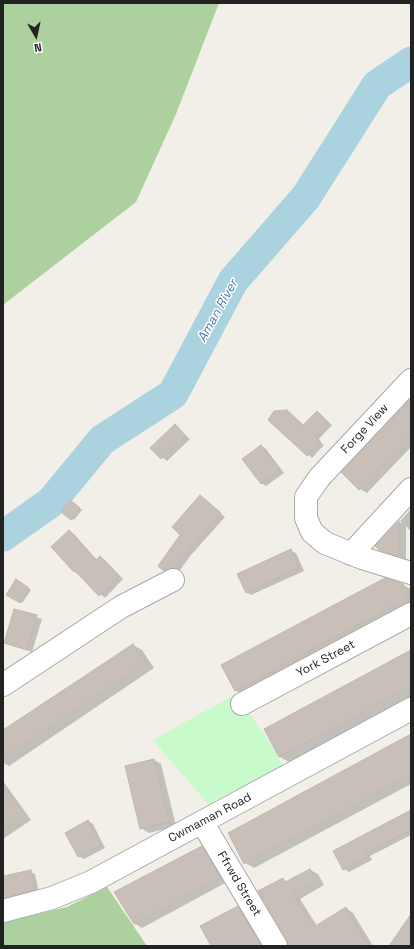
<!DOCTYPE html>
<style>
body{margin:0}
#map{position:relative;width:414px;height:949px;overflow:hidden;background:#f2efe9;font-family:"Space Grotesk",sans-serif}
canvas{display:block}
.frame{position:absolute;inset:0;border:4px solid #222;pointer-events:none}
.north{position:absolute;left:16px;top:16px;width:40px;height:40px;-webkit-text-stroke:3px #fff;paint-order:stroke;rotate:171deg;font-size:11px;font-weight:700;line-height:16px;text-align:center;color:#222}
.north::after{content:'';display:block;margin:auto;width:14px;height:18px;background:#222;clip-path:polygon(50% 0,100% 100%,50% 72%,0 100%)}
</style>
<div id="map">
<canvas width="414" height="949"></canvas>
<div class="frame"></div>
<div class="north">N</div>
</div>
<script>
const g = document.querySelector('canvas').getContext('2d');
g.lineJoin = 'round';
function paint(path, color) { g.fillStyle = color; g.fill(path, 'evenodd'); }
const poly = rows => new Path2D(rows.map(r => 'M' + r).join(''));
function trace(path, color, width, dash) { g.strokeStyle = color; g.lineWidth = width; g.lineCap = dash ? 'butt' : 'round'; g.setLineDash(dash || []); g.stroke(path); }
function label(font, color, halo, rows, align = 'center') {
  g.font = font + ' "Space Grotesk",sans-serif'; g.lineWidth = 3; g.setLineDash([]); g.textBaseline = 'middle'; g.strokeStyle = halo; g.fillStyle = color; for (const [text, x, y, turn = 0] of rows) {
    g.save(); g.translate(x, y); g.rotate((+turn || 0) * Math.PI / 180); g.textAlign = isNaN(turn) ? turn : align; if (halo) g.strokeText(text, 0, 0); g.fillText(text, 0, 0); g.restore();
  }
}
const forest = poly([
 [3,3,219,3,176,114,136,202,3,305],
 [107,887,147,946,3,946,3,922,67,907]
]);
const park = poly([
 [236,694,274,749,283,766,208,804,153,740]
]);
const shadow = poly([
 [411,400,411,447,367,493,360,489,343,472],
 [287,411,304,426,317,412,332,425,318,440,324,445,312,458,270,419],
 [175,426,190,439,167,461,152,448],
 [261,446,266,449,284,473,266,486,261,483],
 [201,497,225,517,191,555,180,570,169,573,164,570],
 [72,502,82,510,74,520,72,519],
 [411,509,411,532,406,526,406,559,379,549,399,522,403,524,400,521],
 [69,531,74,534,97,560,100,557,105,560,123,579,105,598,74,571],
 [291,551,296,553,304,571,251,595,246,592],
 [16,581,31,590,22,603,8,594],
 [403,585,411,589,411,606,244,695,235,690],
 [15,610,42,619,32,652,5,643],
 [133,645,142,650,154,668,9,766,3,763,3,731],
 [411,651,411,697,289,762,280,757,265,730],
 [411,735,411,784,254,868,245,863],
 [154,760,161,764,176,826,149,833,141,828],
 [3,781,31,820,3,839],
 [411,814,411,835,370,856,372,860,349,872,344,869],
 [88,821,93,824,105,848,84,859,79,856],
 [202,848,209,852,227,882,142,928,135,924,116,893],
 [310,870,318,874,324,885,300,899,317,926,346,908,353,913,373,946,289,946,283,880,288,882],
 [30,872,35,874,39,892,3,901,3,877],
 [238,907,245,912,266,946,226,946]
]);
const river = poly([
 [3,536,51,502,102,440,173,394,233,281,306,197,377,85,411,62]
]);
const building = poly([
 [411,398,411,435,359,490,341,472,411,398],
 [287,410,303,425,317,411,328,422,315,436,321,442,307,456,268,420,274,411,287,410],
 [175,424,186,436,161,459,150,448,175,424],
 [261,445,280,470,261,484,242,459,261,445],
 [200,495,221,513,186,553,175,568,164,571,158,566,180,535,172,527,200,495],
 [70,500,80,508,71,520,61,512,70,500],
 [399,521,399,556,379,550,375,546,399,521],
 [69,530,96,560,100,556,119,576,99,596,75,571,74,572,51,547,69,530],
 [291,549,299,568,246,593,237,574,291,549],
 [385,578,403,584,410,597,235,691,221,665,385,578],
 [16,579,29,588,20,603,6,595,16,579],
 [14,609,37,615,27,650,4,643,14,609],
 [133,644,146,663,3,759,3,730,133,644],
 [411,650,411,687,279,757,264,729,411,650],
 [411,734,411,775,244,864,228,833,411,734],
 [154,759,169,822,140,829,125,766,154,759],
 [3,784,25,816,3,831,3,784],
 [411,810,411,830,366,853,368,857,343,870,333,851,411,810],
 [88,820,101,845,78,857,65,833,88,820],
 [202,846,221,878,134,924,114,892,202,846],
 [310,869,317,880,293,894,314,927,346,907,368,946,288,946,287,940,258,891,283,878,285,882,310,869],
 [31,870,35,890,3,898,3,876,31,870],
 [238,906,261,946,211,946,200,926,238,906],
 [411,914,411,946,389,946,411,914]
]);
const minor = poly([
 [411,380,319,478,306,497,306,518,312,532,325,543,362,558,411,573],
 [351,554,411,489],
 [3,685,121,607,173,580],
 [242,704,411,614],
 [202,822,276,946],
 [3,911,52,898,91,882,411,709]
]);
const streetNames = [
 ["Forge View",365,429,-47],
 ["York Street",326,659,-28],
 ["Cwmaman Road",210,818,-28],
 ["Ffrwd Street",239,884,59]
];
const waterNames = [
 ["Aman River",218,311,-61]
];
paint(forest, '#add19e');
paint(park, '#c8facc');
paint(shadow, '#0003');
trace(river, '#aad3df', 31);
paint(building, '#c7bfb8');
trace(building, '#c4b6ab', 1);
trace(minor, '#a9a9a9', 24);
trace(minor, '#fff', 22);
label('12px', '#222', '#fff', streetNames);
label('italic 13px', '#4a7aab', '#fff', waterNames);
</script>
